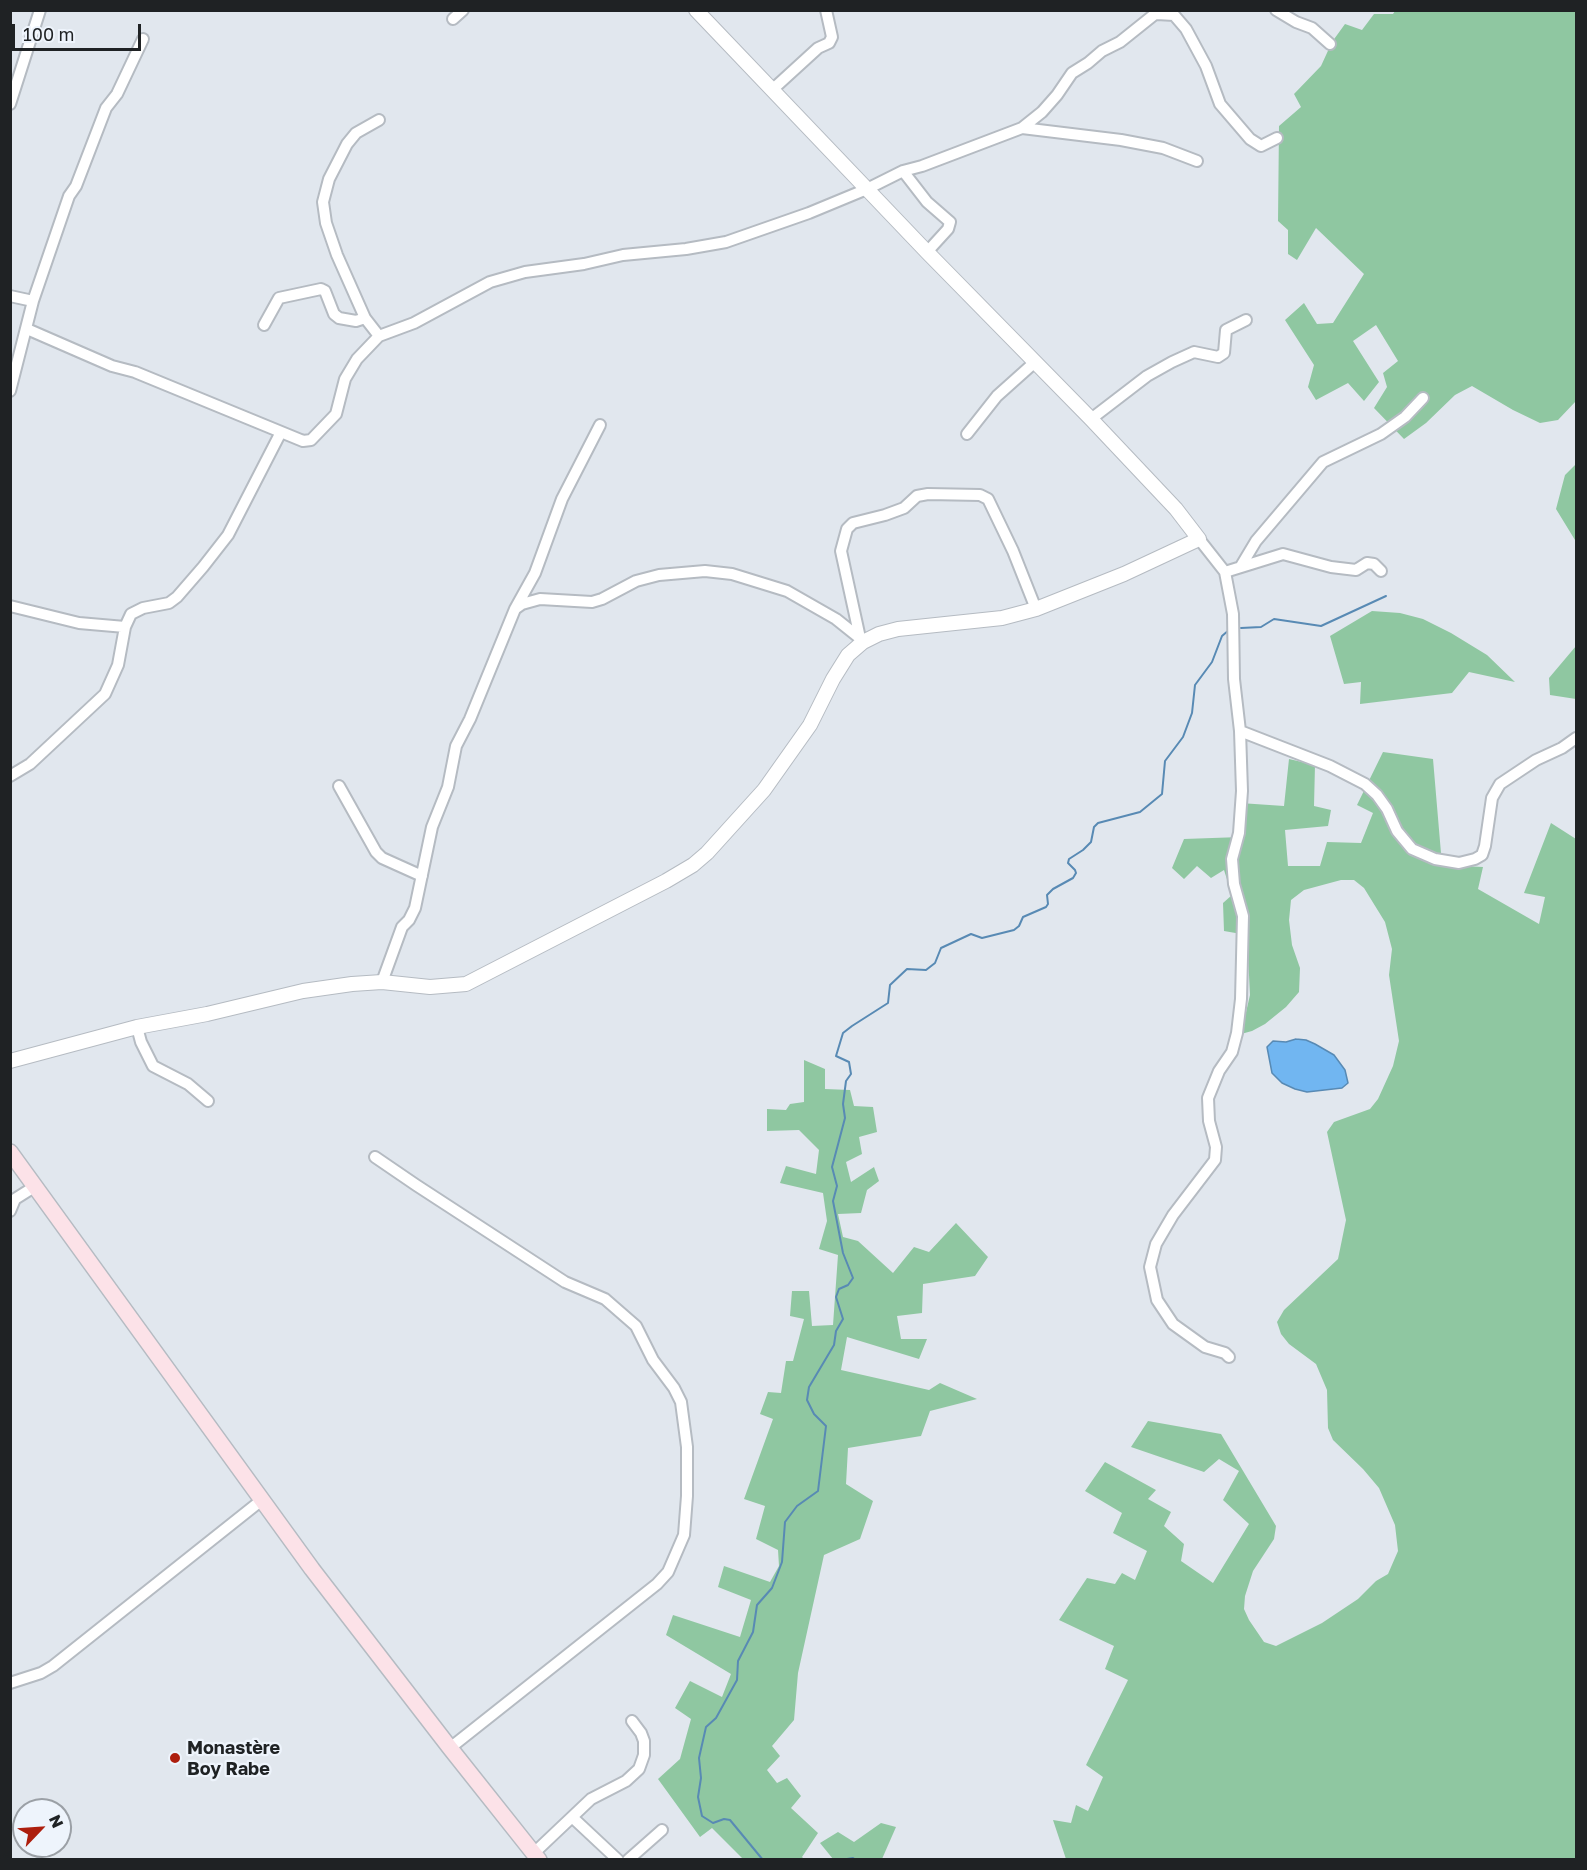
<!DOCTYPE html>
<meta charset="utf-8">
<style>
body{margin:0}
#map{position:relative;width:1587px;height:1870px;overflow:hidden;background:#e1e7ee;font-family:"Golos Text",sans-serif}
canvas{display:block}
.frame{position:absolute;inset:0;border:12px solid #1f2224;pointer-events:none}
.north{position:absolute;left:12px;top:1798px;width:60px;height:60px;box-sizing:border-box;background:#eef4fc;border:2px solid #9ba0a6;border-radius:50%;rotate:65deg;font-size:16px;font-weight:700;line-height:24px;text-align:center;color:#1f2224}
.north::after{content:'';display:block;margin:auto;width:21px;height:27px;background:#ad1e0e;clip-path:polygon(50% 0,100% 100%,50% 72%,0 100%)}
.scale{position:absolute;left:12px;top:24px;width:129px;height:27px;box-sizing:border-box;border:3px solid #1f2224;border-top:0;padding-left:8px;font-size:18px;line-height:21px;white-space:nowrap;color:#1f2224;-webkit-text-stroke:4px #eef4fc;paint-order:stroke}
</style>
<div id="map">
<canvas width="1587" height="1870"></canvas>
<div class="frame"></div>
<div class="north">N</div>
<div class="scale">100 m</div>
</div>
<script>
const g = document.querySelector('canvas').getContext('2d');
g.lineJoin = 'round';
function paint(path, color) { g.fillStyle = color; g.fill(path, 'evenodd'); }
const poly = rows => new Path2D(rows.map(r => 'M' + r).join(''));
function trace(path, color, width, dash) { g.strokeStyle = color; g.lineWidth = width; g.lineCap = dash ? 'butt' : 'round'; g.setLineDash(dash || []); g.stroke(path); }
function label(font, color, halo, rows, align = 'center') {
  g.font = font + ' "Golos Text",sans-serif'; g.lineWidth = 4.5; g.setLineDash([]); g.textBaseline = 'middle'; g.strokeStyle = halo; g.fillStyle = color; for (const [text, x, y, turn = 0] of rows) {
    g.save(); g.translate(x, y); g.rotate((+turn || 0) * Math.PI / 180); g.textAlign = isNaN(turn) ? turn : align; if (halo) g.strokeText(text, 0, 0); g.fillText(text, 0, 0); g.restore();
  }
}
const green = poly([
 [1395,11,1576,11,1576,401,1558,420,1540,423,1513,410,1472,386,1455,395,1426,423,1404,439,1374,408,1387,387,1383,373,1398,361,1376,325,1353,341,1379,382,1364,401,1348,383,1316,400,1308,387,1314,365,1285,320,1304,303,1317,324,1333,323,1364,274,1316,228,1297,260,1288,254,1288,230,1278,221,1279,126,1301,107,1294,94,1321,66,1332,42,1345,24,1362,30,1374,14,1393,14],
 [1576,464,1576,548,1575,540,1556,509,1565,475],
 [1372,611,1400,613,1423,619,1451,633,1487,655,1515,682,1469,672,1452,693,1360,704,1361,682,1344,684,1330,636],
 [1576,646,1576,699,1550,695,1549,678],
 [1383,752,1433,759,1442,865,1483,867,1478,889,1539,924,1545,897,1524,893,1551,823,1576,839,1576,1859,1066,1859,1053,1820,1071,1823,1076,1805,1088,1811,1103,1777,1086,1765,1128,1680,1105,1669,1114,1646,1059,1620,1087,1578,1115,1584,1122,1573,1135,1580,1147,1551,1113,1533,1122,1513,1085,1491,1105,1462,1156,1490,1148,1499,1171,1512,1164,1526,1184,1544,1181,1561,1213,1583,1249,1524,1223,1500,1239,1471,1219,1459,1204,1472,1131,1447,1148,1421,1221,1434,1276,1526,1274,1539,1253,1571,1245,1596,1244,1609,1249,1620,1264,1642,1276,1646,1322,1623,1358,1599,1376,1581,1388,1574,1398,1551,1395,1525,1379,1488,1363,1469,1333,1440,1328,1428,1327,1390,1316,1364,1289,1344,1281,1334,1277,1322,1284,1310,1338,1259,1346,1220,1327,1132,1334,1122,1370,1109,1378,1099,1393,1066,1399,1041,1389,975,1392,949,1385,922,1364,888,1354,880,1341,880,1304,890,1291,900,1289,920,1292,945,1300,968,1299,992,1286,1007,1265,1024,1252,1031,1241,1034,1250,995,1247,935,1224,931,1223,903,1232,895,1224,870,1211,878,1197,866,1184,879,1172,868,1184,839,1241,837,1240,803,1284,806,1289,759,1315,765,1314,806,1331,810,1328,826,1285,830,1288,866,1320,866,1327,842,1361,843,1373,813,1357,805],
 [804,1060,825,1069,825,1089,850,1090,854,1106,873,1107,877,1132,859,1137,862,1154,846,1162,851,1182,874,1167,879,1181,867,1190,861,1213,838,1214,843,1237,858,1241,893,1273,914,1247,929,1252,956,1223,988,1257,975,1276,923,1284,922,1313,897,1316,901,1339,927,1339,919,1359,847,1337,841,1370,929,1390,940,1383,977,1399,930,1411,921,1436,848,1448,846,1484,873,1501,860,1539,824,1555,798,1673,794,1720,772,1746,780,1756,767,1770,777,1783,787,1778,801,1796,791,1808,818,1833,802,1857,804,1859,743,1859,712,1828,700,1837,658,1779,680,1759,691,1719,675,1708,690,1681,722,1697,731,1674,666,1635,673,1615,740,1637,751,1600,718,1587,724,1566,770,1582,779,1566,778,1550,756,1539,765,1506,744,1499,773,1419,760,1414,768,1392,781,1393,786,1361,793,1361,804,1319,790,1316,792,1291,809,1291,812,1326,833,1325,838,1255,819,1249,827,1221,823,1193,780,1183,786,1166,816,1174,819,1150,799,1130,767,1131,767,1109,786,1110,790,1104,804,1102],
 [881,1823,896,1827,882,1859,833,1859,820,1843,838,1832,854,1842]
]);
const water = poly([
 [1296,1039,1306,1040,1315,1044,1334,1055,1345,1070,1348,1083,1342,1088,1307,1092,1295,1089,1282,1083,1272,1073,1267,1047,1273,1041,1286,1042,1296,1039]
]);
const stream = poly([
 [1241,628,1261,627,1274,619,1321,626,1386,596],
 [763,1860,730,1820,724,1819,713,1823,702,1816,698,1797,701,1778,699,1758,706,1727,716,1718,737,1680,738,1661,753,1632,757,1605,772,1588,782,1562,785,1522,797,1506,818,1491,826,1426,814,1414,807,1400,809,1387,834,1345,836,1331,843,1319,836,1297,839,1289,848,1285,853,1278,843,1253,833,1201,837,1186,832,1167,845,1118,843,1104,846,1081,851,1074,849,1062,836,1056,843,1033,852,1026,888,1003,890,985,907,969,926,970,935,963,941,948,971,934,982,938,1014,930,1019,926,1023,917,1046,907,1048,904,1047,895,1053,889,1073,878,1076,873,1075,870,1068,863,1069,859,1083,850,1091,842,1094,827,1098,823,1140,812,1162,794,1165,761,1183,737,1192,713,1195,685,1212,662,1222,636,1229,630],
 [841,1860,853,1858,856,1860]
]);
const minor = poly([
 [1276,10,1296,22,1312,28,1330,44],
 [1157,14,1174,15,1186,29,1206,66,1220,104,1250,139,1261,146,1277,138],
 [453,19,463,10],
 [772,90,818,48,829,43,832,37,826,10],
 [10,104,40,10],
 [379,120,356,133,347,144,329,179,323,202,326,223,337,255,365,318,379,336],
 [1022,128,1121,140,1163,148,1197,161],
 [903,171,927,202,950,222,948,229,927,252],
 [10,296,33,301],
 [264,325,279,298,321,289,325,291,334,314,339,318,356,321,365,318],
 [27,329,112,366,135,372,303,441,311,440,336,414,345,379,357,359,379,336,414,323,490,282,525,272,584,264,623,255,686,249,726,242,809,213,867,189,903,171,922,166,1022,128,1042,112,1057,95,1072,73,1088,63,1102,51,1120,42,1160,10],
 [10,391,33,301,69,196,76,186,106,108,117,94,143,39],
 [1091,419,1147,376,1172,362,1194,352,1218,357,1224,353,1226,330,1246,320],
 [967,434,997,396,1035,362],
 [1199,539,1225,572,1233,614,1234,679,1240,731,1242,791,1239,833,1232,859,1234,884,1243,916,1241,999,1237,1033,1232,1052,1219,1071,1208,1098,1209,1121,1216,1147,1215,1160,1173,1215,1156,1244,1150,1267,1157,1300,1173,1324,1205,1347,1225,1353,1229,1357],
 [1241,566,1256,541,1323,462,1381,434,1405,417,1423,398],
 [1225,572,1283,554,1331,567,1356,570,1367,563,1374,564,1381,571],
 [10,606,79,623,125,627],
 [515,609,522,604,540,599,592,602,602,599,636,581,659,575,705,571,732,574,787,591,836,619,861,639],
 [860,638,841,551,847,529,853,523,885,515,904,508,917,496,928,494,980,495,988,499,1013,551,1036,609],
 [1240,731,1330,766,1365,784,1377,795,1387,809,1397,831,1412,849,1435,859,1459,863,1475,859,1482,855,1485,846,1492,798,1500,784,1536,760,1562,748,1576,738],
 [10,776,30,764,105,694,118,665,125,627,131,614,143,608,169,603,177,597,203,567,228,535,281,432],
 [339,786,376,852,382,858,422,876],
 [382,982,402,927,409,920,415,908,432,827,448,787,456,746,470,719,515,609,535,573,562,499,600,425],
 [137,1027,141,1042,153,1066,188,1084,208,1101],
 [375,1157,416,1185,565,1282,605,1299,636,1326,653,1360,674,1388,681,1402,687,1447,687,1496,684,1535,668,1572,657,1584,450,1748],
 [10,1211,15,1199,34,1187],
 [10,1683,41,1673,53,1666,263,1499],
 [572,1817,618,1860],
 [534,1853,591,1799,626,1781,639,1769,644,1755,644,1741,641,1733,632,1721],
 [628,1860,662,1830]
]);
const tertiary = poly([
 [10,1061,137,1027,207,1014,303,991,352,984,382,982,430,987,466,984,666,881,693,865,707,853,764,790,810,725,833,679,848,655,863,642,879,634,898,629,1002,618,1036,609,1124,574,1199,539,1176,509,1091,419,927,252,696,10]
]);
const secondary = poly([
 [10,1152,312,1569,450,1748,539,1860]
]);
const markers = [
 [175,1758,6,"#ad1e0e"]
];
const poiNames = [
 ["Monastère",187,1748],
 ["Boy Rabe",187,1769]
];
paint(green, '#8fc7a1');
paint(water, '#71b6f1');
trace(water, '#588ab4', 1.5);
trace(stream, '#588ab4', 2);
trace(minor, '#b5bbc2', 14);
trace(tertiary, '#b5bbc2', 16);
trace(secondary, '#b5bbc2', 18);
trace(minor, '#fff', 10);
trace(tertiary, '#fff', 14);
trace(secondary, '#fce2e8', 15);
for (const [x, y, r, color] of markers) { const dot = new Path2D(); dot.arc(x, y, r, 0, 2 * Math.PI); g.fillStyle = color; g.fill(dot); trace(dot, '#eef4fc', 2); }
label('bold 18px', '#1f2224', '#eef4fc', poiNames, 'left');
</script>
